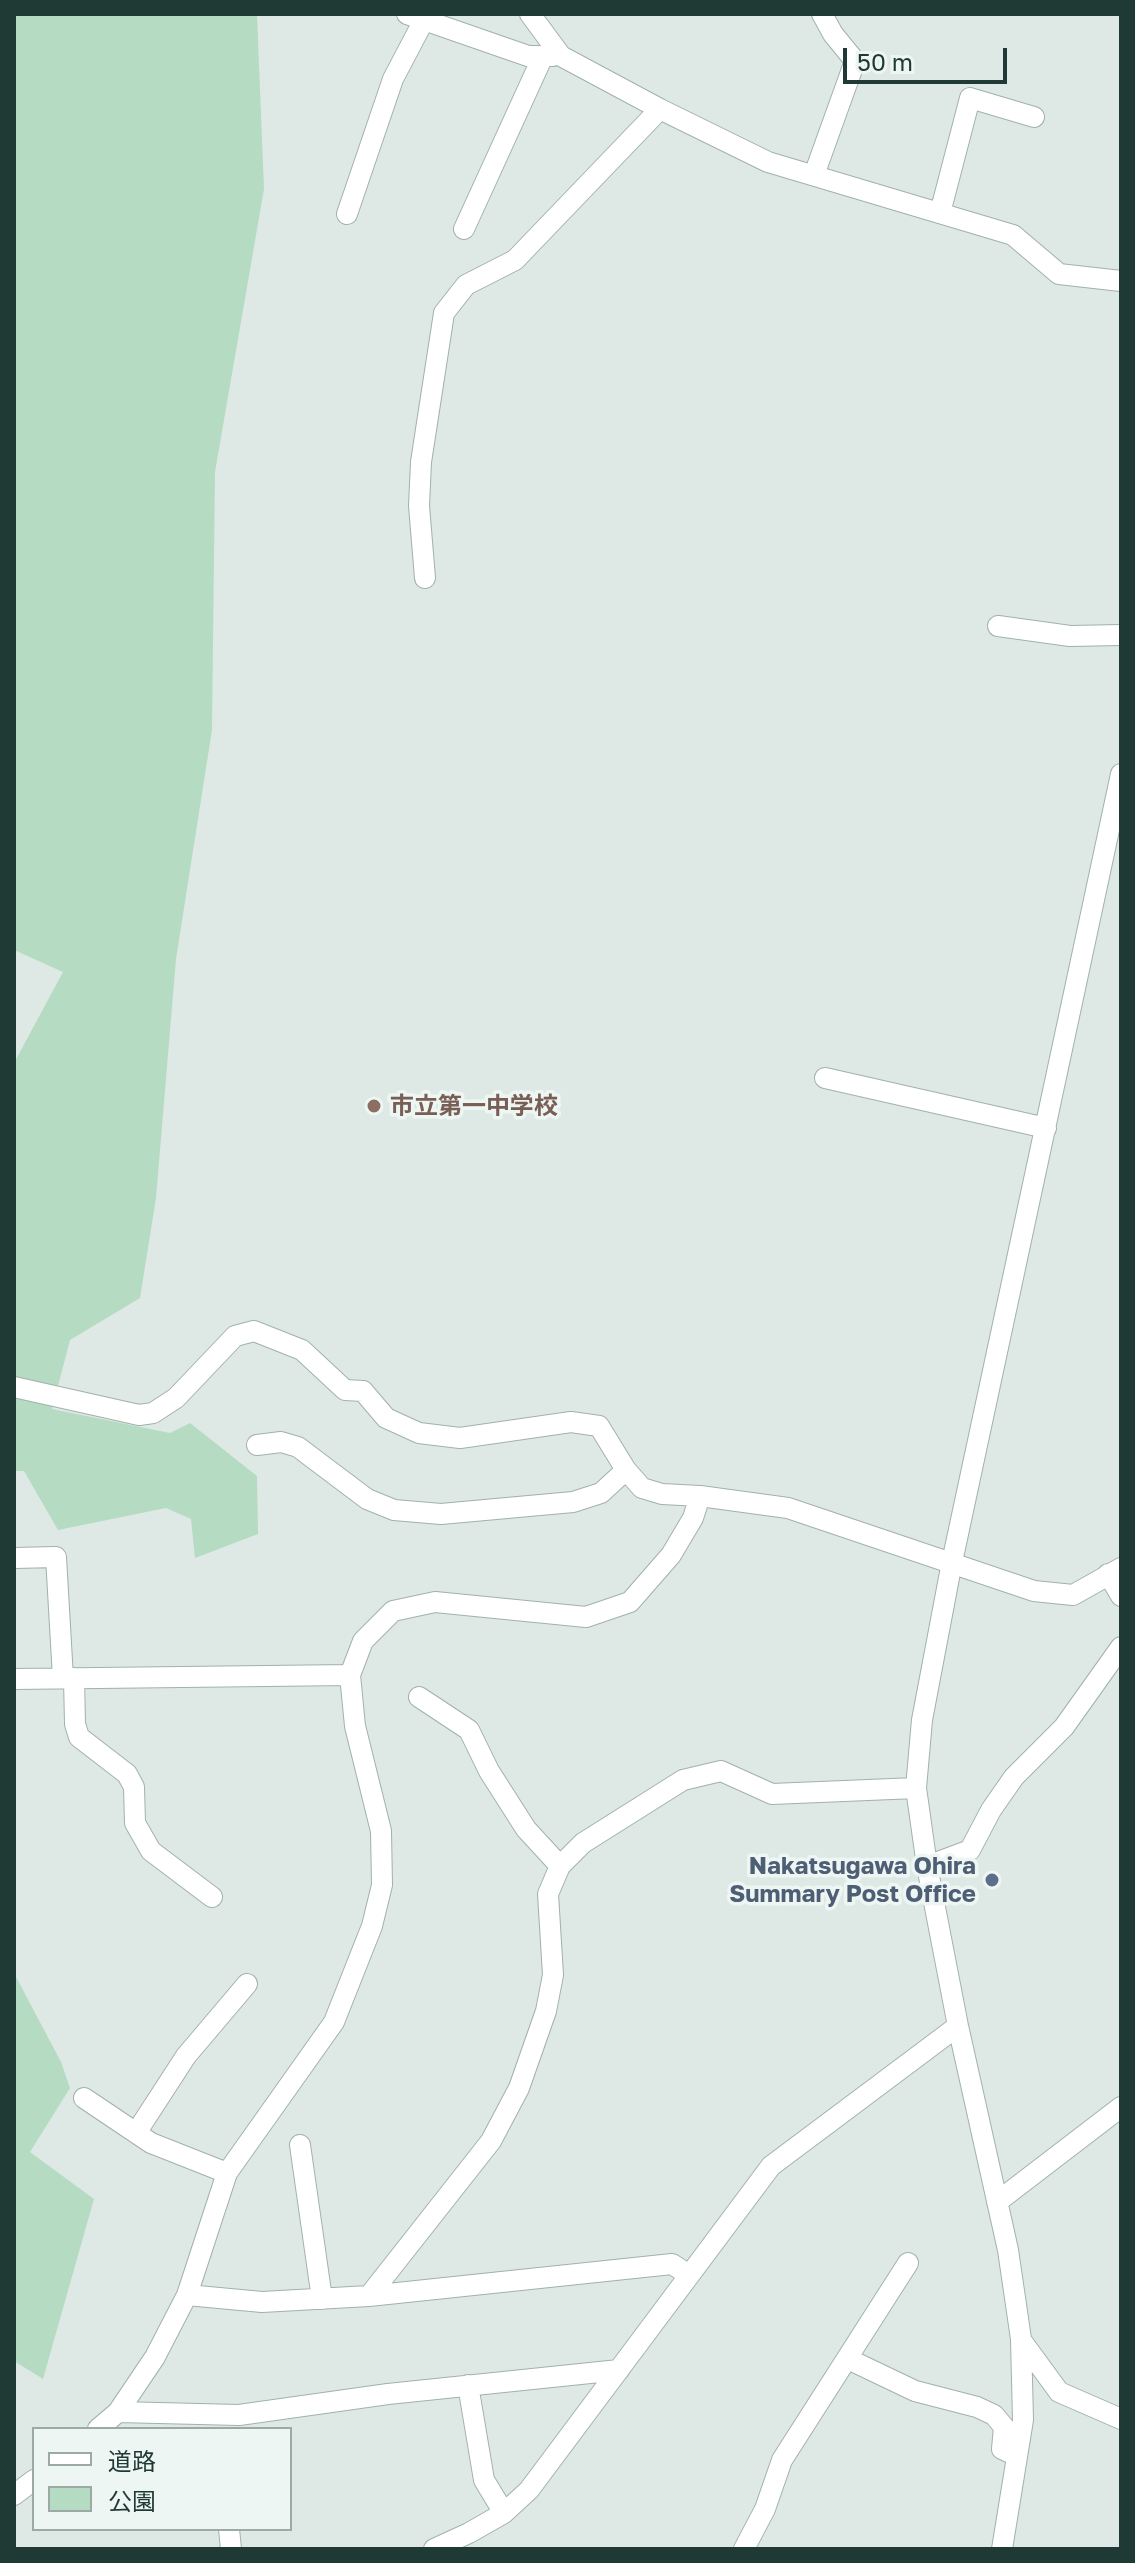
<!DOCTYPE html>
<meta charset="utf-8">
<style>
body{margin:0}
#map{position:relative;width:1135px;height:2563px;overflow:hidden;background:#dee9e5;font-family:"Golos Text","Noto Sans JP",sans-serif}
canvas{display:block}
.frame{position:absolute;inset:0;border:16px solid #1f3934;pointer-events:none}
.legend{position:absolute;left:32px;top:2427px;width:260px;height:104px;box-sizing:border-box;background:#eef6f3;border:2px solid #9baaa7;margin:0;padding:10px 14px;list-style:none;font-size:24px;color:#1f3934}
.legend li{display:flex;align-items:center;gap:16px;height:40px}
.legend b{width:40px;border:2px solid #9baaa7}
.scale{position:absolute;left:843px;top:48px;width:164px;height:36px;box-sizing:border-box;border:4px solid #1f3934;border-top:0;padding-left:10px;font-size:24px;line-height:28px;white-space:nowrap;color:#1f3934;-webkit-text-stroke:6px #eef6f3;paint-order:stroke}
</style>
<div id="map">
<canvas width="1135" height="2563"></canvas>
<div class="frame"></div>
<ul class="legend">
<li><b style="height:10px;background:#fff"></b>道路</li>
<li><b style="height:22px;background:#b6dbc3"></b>公園</li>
</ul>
<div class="scale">50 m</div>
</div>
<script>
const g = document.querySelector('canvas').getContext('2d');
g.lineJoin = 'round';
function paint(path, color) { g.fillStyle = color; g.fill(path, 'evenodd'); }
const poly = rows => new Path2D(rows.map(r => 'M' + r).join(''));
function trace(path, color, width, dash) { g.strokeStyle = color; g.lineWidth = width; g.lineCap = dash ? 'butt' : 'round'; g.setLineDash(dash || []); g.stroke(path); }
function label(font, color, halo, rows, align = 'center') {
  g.font = font + ' "Golos Text","Noto Sans JP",sans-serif'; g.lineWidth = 7; g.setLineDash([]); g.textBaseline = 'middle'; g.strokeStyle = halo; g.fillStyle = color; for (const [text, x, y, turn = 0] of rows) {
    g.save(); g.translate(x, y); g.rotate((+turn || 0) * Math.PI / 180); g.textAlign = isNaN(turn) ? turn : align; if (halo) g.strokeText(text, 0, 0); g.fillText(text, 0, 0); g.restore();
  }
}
const green = poly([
 [14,14,257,14,264,189,215,472,212,730,176,959,156,1198,140,1298,70,1340,52,1409,170,1433,190,1423,257,1476,258,1534,195,1558,191,1519,166,1508,58,1530,24,1471,14,1471,14,1063,63,972,14,950],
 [14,1973,61,2062,70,2088,30,2152,94,2199,43,2379,14,2361]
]);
const street = poly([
 [407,14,528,56,553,56],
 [530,14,561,56,660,109,768,162,1013,235,1059,274,1121,281],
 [814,175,855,61,833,34,822,14],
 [940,213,970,98,1034,117],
 [347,214,393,79,424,20],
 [464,229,543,56],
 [425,578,419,506,421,462,444,313,466,285,515,260,660,109],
 [998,626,1070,636,1121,635],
 [825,1078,1046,1128],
 [14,1387,139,1415,153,1413,176,1398,235,1336,254,1331,302,1350,345,1390,363,1391,386,1418,419,1433,460,1438,571,1422,599,1426,626,1470,642,1488,662,1494,700,1496,788,1508,1034,1591,1073,1595,1121,1568],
 [257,1445,281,1442,298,1447,367,1499,394,1510,441,1514,573,1502,601,1493,626,1470],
 [14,1558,56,1557,63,1678],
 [1108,1574,1121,1596],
 [74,1678,75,1724,79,1737,127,1774,134,1787,135,1823,151,1851,212,1897],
 [14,1679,350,1675],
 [419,1697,469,1730,489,1771,526,1829,560,1866],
 [927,1866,970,1850,991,1810,1014,1777,1064,1727,1121,1647],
 [84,2098,151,2143,227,2173],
 [136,2133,186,2056,247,1984],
 [300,2145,322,2299],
 [997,2202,1121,2107],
 [187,2295,262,2302,369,2296,672,2264,689,2275],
 [369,2296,491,2141,519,2088,546,2011,553,1975,548,1894,560,1866,583,1843,683,1780,721,1771,772,1794,916,1788],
 [1021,2340,1059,2392,1121,2419],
 [848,2359,915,2391,977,2407,994,2415,1004,2427,1002,2449,1017,2456],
 [468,2385,484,2480,504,2513],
 [118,2412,239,2415,388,2394,619,2370],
 [98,2429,118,2412,155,2357,187,2295,227,2173,334,2022,372,1926,382,1885,381,1831,355,1726,350,1675,363,1641,393,1611,435,1602,586,1617,630,1602,671,1555,693,1518,700,1496],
 [14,2495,34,2480],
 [229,2529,231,2549],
 [434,2549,469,2533,504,2513,529,2490,771,2166,958,2026],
 [744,2549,765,2509,782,2460,908,2263],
 [1002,2549,1023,2420,1021,2339,1008,2250,958,2026,927,1866,916,1788,922,1720,952,1562,1121,774]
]);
const markers = [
 [374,1106,8,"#8d6e63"],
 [992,1880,8,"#5c6f8a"]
];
const educationNames = [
 ["市立第一中学校",390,1106]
];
const serviceNames = [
 ["Nakatsugawa Ohira",976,1866],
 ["Summary Post Office",976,1894]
];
paint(green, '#b6dbc3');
trace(street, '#a1b1ac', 22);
trace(street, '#fff', 20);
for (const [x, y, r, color] of markers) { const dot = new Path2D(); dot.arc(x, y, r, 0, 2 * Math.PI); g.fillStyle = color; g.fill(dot); trace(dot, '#eef6f3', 3); }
label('bold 24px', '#785e54', '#eef6f3', educationNames, 'left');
label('bold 24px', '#4e5e75', '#eef6f3', serviceNames, 'right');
</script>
